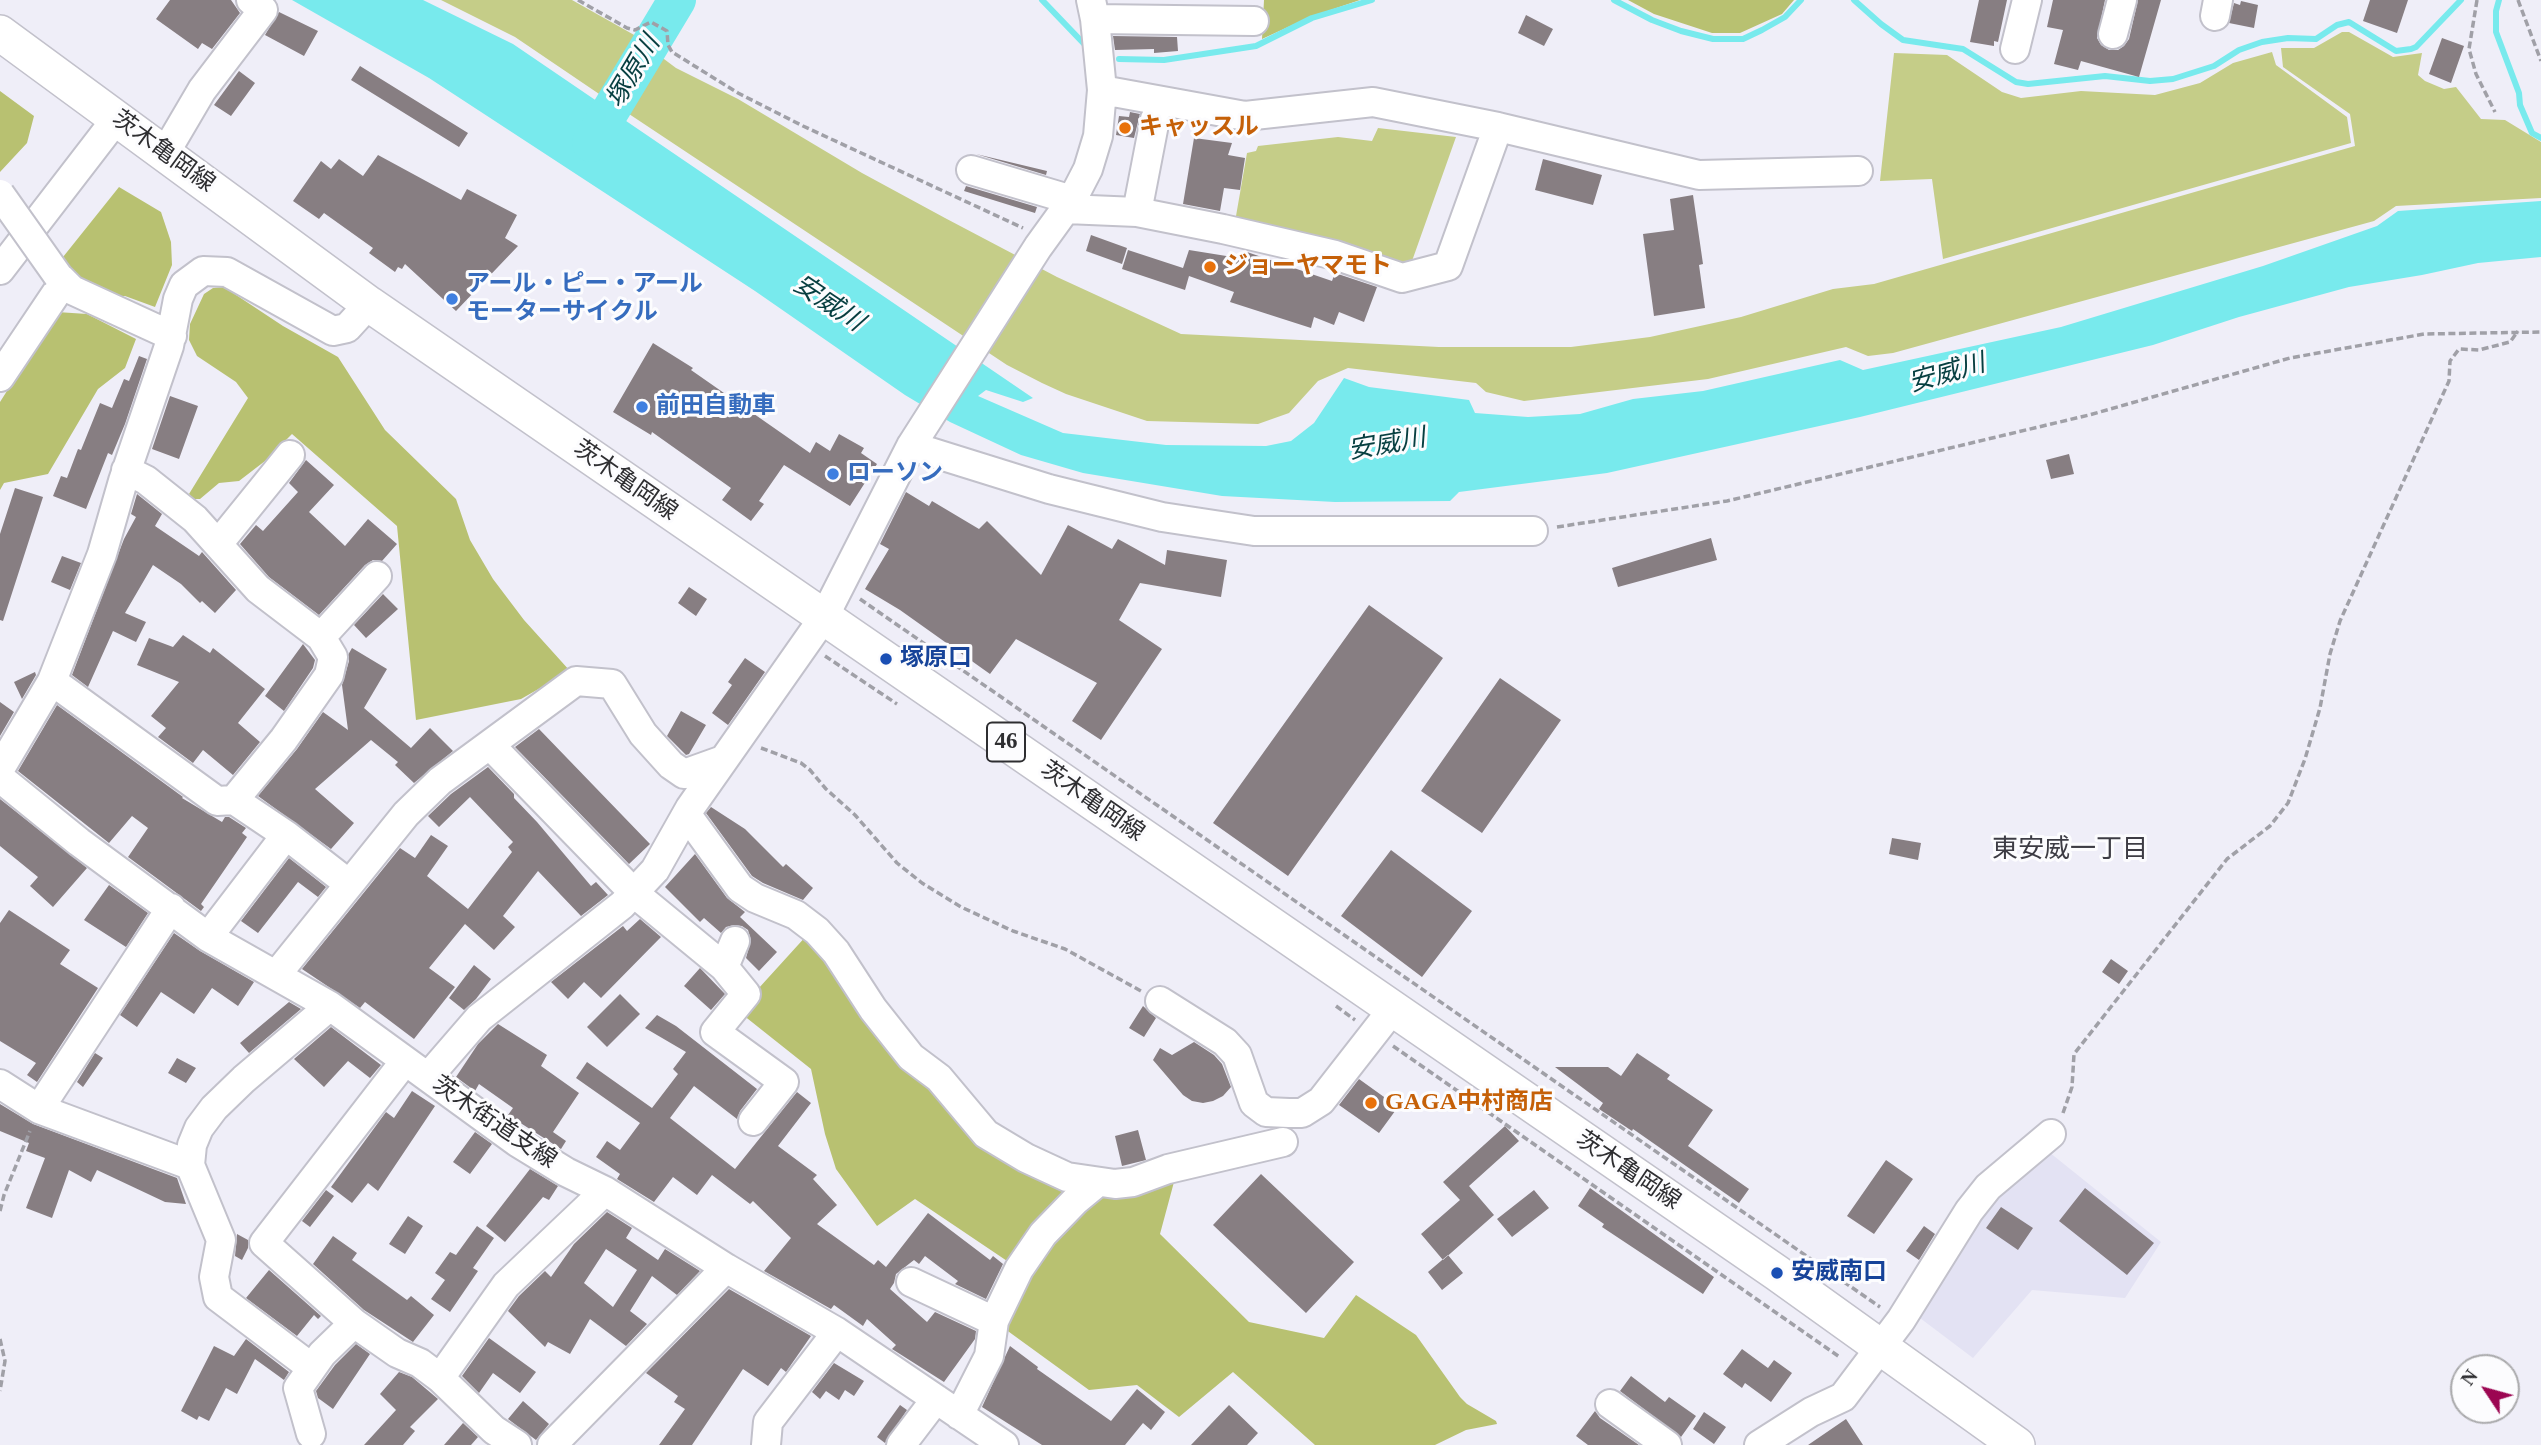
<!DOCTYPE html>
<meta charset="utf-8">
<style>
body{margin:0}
#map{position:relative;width:2541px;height:1445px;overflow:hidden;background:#efeef8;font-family:"Times New Roman",serif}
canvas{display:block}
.north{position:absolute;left:2450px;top:1354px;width:70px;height:70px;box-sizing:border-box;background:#fcfcfe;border:2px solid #aaaaac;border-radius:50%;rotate:306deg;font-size:19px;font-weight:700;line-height:28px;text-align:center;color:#2e2e31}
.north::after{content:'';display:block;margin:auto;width:24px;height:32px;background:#9c0652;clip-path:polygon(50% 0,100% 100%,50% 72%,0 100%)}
</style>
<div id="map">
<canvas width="2541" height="1445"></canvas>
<div class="north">N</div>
</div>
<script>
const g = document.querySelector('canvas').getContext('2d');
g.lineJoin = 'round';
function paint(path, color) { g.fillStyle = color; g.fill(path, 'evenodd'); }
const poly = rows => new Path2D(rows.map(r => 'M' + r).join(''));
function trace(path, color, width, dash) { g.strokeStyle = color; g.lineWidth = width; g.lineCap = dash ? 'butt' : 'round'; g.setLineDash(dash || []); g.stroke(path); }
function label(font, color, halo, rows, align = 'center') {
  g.font = font + ' "Times New Roman","Noto Sans JP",serif'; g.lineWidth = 6; g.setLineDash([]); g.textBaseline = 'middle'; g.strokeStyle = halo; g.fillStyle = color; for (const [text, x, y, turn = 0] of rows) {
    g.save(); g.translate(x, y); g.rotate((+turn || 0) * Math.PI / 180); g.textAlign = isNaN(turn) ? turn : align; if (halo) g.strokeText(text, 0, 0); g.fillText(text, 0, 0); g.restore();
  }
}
const built = poly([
 [2044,1148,2161,1242,2125,1298,2032,1290,1973,1358,1916,1315,1991,1192]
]);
const green = poly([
 [441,0,572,0,636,36,653,28,657,29,608,100,515,37],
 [2342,32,2349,32,2393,57,2422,53,2418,75,2425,81,2444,89,2456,87,2481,119,2505,120,2541,142,2541,198,2396,206,2374,221,1893,353,1868,356,1846,347,1708,379,1524,401,1486,392,1476,383,1348,368,1318,381,1289,413,1258,424,1147,421,1066,394,1042,383,1007,365,620,108,656,53,676,68,738,99,862,173,945,218,1057,277,1181,334,1439,347,1571,347,1650,337,1741,317,1833,289,1874,284,2355,146,2350,114,2283,67,2281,48,2314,48],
 [2272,52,2276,65,2347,117,2351,143,1943,259,1932,179,1880,181,1894,53,1947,55,2002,92,2021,98,2081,91,2155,95,2200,83,2233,63],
 [1378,128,1456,137,1412,261,1393,266,1236,216,1247,153,1256,151,1258,146,1338,137,1372,141]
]);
const forest = poly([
 [1264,0,1360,0,1310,17,1262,39],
 [1628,0,1794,0,1782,14,1740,33,1712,33,1654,14],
 [0,91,34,116,27,143,0,172],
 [119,187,161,212,171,242,172,265,155,307,125,296,113,296,79,279,63,257],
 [224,287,283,326,338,357,385,430,456,499,470,540,493,579,524,620,570,671,521,699,416,720,397,526,292,434,265,461,239,481,219,483,200,499,194,499,189,494,248,398,236,382,197,356,189,340,190,324,204,294,213,288],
 [57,312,87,314,136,339,125,368,98,389,48,474,4,483,0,490,0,402],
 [808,934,905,1064,1082,1187,1016,1267,915,1199,877,1226,836,1169,825,1134,811,1069,738,1011],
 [1174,1182,1160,1234,1249,1322,1324,1338,1356,1295,1416,1335,1460,1397,1467,1404,1496,1421,1497,1424,1466,1430,1435,1445,1315,1445,1233,1372,1179,1417,1137,1385,1089,1390,1005,1329,1046,1239,1106,1193,1139,1195]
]);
const water = poly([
 [292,0,423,0,513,44,1033,398,1023,402,986,390,978,396,1063,433,1166,445,1266,446,1291,441,1314,423,1344,378,1369,387,1469,400,1475,413,1528,417,1580,414,1633,399,1703,391,1840,360,1863,370,2061,327,2263,266,2377,226,2398,211,2541,201,2541,257,2478,263,2422,275,2349,287,2239,317,2153,345,1860,417,1607,473,1459,492,1450,501,1335,502,1222,496,1083,473,1021,455,950,422,905,395,755,291,429,78]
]);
const stream = poly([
 [1042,0,1089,49],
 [1614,0,1652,20,1681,31,1713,39,1743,39,1762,30,1785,17,1801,0],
 [1854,0,1881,24,1903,40,1963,49,2016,82,2028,84,2105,76,2150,81,2173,79,2214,66,2239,50,2262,42,2288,38,2316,39,2337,25,2349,22,2396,51,2411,49,2416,47,2461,0],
 [2499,0,2496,11,2496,32,2519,93,2520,105,2532,133,2541,138],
 [1119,59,1164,60,1256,46,1312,18,1372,0]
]);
const river = poly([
 [591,143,677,0]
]);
const building = poly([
 [170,0,231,0,240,13,212,49,202,43,198,49,156,19],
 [1979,0,2007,0,1998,42,1994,41,1994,46,1970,42],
 [2053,0,2105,0,2097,38,2101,45,2109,50,2118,50,2124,46,2129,39,2138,0,2161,0,2139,77,2081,61,2078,70,2054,64,2063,30,2047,27],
 [2370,0,2408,0,2397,33,2363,21],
 [2241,1,2258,5,2254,28,2229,23,2234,3,2240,5],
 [279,12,318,31,304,56,265,35],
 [1526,15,1553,29,1544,46,1518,33],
 [1113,36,1177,37,1178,51,1154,53,1154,49,1115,50],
 [2442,38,2464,46,2451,83,2429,74],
 [360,66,468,133,459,147,351,80],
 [239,71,255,83,231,116,214,105],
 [1130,112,1140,114,1134,138,1116,135,1119,116,1129,117],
 [1194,138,1232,143,1228,155,1245,158,1240,190,1224,188,1220,211,1183,204],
 [976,154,1047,171,1046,175],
 [378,155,461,200,467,189,517,215,505,238,518,246,456,311,405,264,402,269,398,267,395,272,369,253,373,248,324,213,319,219,293,201,321,161,331,169,339,159,363,176],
 [1543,159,1602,175,1593,205,1535,190],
 [966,186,1037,207,1035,213,964,191],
 [1693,195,1703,264,1699,265,1705,308,1654,316,1643,234,1674,230,1670,199],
 [1091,235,1127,248,1122,264,1086,251],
 [1128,250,1183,268,1189,250,1245,259,1247,252,1332,281,1335,273,1377,287,1364,322,1339,312,1334,325,1314,317,1311,328,1230,302,1234,292,1189,276,1185,290,1122,269],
 [653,343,693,368,691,370,810,453,816,442,830,451,839,434,864,448,861,453,877,464,850,506,784,465,759,501,764,504,751,521,722,500,731,488,652,432,651,435,613,412],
 [139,356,147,359,125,424,112,455,108,453,86,509,53,496,61,476,67,478,78,449,81,450,100,403,112,408,124,379,129,381],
 [170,396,198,406,179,459,152,449],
 [2069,454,2074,474,2051,479,2046,460],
 [306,460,334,485,309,512,345,546,368,519,397,544,382,561,373,560,365,565,319,615,269,577,240,544,256,525,263,531,298,492,289,483],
 [15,488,43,497,3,621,0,620,0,534],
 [906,492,929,506,932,501,979,529,987,521,1041,575,1068,525,1112,549,1118,539,1165,565,1167,550,1227,560,1221,597,1140,583,1119,620,1162,649,1101,740,1072,721,1097,683,1016,639,990,674,900,610,865,589,889,549,880,544],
 [137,494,162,514,155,526,199,556,202,552,236,590,215,613,202,601,200,603,181,584,153,565,125,613,146,622,136,642,113,631,88,687,72,675,124,539,136,517,131,514],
 [1711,538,1717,560,1618,587,1612,568],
 [62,556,81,563,70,590,51,582],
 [689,587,707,599,696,616,678,603],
 [383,594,398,609,366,638,354,625],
 [1369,605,1443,658,1288,876,1213,823],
 [183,635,210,653,213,648,265,689,238,723,260,742,233,775,203,750,193,763,158,737,166,728,151,716,179,682,137,665,149,638,173,647],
 [303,644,315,660,313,668,284,711,265,696],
 [352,648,387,669,364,708,411,748,430,728,453,751,414,783,395,765,398,762,371,740,315,789,354,823,331,849,258,796,297,749,323,712,348,730,342,685,349,661,348,655],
 [745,658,765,672,728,725,712,713,732,685,728,682],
 [35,672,36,675,22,699,14,682],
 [1500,678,1561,720,1482,833,1421,791],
 [0,702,14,712,0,736],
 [57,705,183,797,182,798,222,822,225,817,229,817,246,828,242,833,247,837,201,904,204,907,201,911,128,857,148,828,132,816,109,843,18,771],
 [681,711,706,725,689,754,686,755,667,736],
 [539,729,650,844,629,864,515,747],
 [488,767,514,794,514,798,537,822,591,886,596,882,608,895,581,916,538,871,503,916,515,927,494,950,465,924,429,968,455,987,414,1039,365,1002,360,1008,302,969,400,848,415,858,431,835,448,846,427,876,468,909,512,852,508,847,513,842,470,797,439,827,428,816,451,794],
 [0,799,87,868,53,907,30,886,38,877,0,846],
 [711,807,745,829,783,867,786,864,813,888,803,900,763,883,752,876,706,813],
 [1892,838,1921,843,1918,860,1889,854],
 [1391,850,1472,911,1422,977,1341,916],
 [695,854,727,898,745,912,740,917,777,952,759,971,746,958,751,940,748,930,742,926,734,925,726,927,721,933,704,918,700,922,665,887],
 [289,858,326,887,318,897,298,882,258,933,241,921],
 [109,885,148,913,126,947,84,920],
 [9,910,70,950,60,964,98,988,37,1082,27,1075,36,1063,0,1041,0,923],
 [640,919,661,937,601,998,584,982,568,999,551,982,623,926,627,931],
 [174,933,200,951,254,982,238,1006,212,988,194,1014,161,992,137,1027,120,1015],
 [2111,959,2128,971,2119,984,2102,972],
 [474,965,491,979,476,999,464,1010,449,998],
 [700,968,725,994,711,1010,684,986],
 [620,994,640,1014,607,1047,587,1027],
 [289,1002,301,1009,249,1053,240,1043],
 [1143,1006,1156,1018,1144,1037,1129,1028],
 [657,1015,676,1026,757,1089,740,1111,737,1119,694,1086,670,1118,735,1169,797,1092,811,1103,778,1146,817,1175,813,1179,837,1205,817,1224,874,1265,878,1260,886,1267,928,1213,990,1260,993,1256,1003,1264,986,1299,955,1284,958,1281,925,1256,919,1264,914,1260,896,1274,894,1283,890,1289,927,1322,935,1312,976,1331,975,1339,944,1382,892,1349,896,1345,867,1319,863,1326,834,1305,831,1309,764,1271,791,1238,753,1201,750,1204,712,1175,697,1195,673,1177,654,1202,617,1179,620,1174,596,1157,607,1141,620,1150,640,1123,576,1078,587,1062,652,1108,678,1074,673,1069,686,1052,645,1028],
 [498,1024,547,1055,541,1066,579,1093,553,1132,566,1141,561,1149,508,1115,513,1108,479,1084,475,1091,456,1077,478,1044],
 [331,1027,381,1065,370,1078,348,1061,324,1087,294,1059],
 [1194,1042,1214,1055,1222,1064,1231,1087,1223,1096,1213,1101,1203,1103,1192,1101,1183,1095,1153,1060,1160,1048,1172,1055],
 [95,1053,103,1058,83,1087,77,1082],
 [1637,1053,1670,1075,1667,1079,1713,1110,1688,1146,1749,1189,1739,1203,1633,1129,1632,1131,1599,1109,1603,1103,1555,1067,1608,1067,1621,1076],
 [177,1058,196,1068,186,1083,168,1073],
 [1359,1079,1398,1107,1379,1133,1339,1105],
 [412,1091,435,1106,378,1191,368,1183,352,1203,331,1187,386,1112,394,1118],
 [0,1104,33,1124,177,1178,186,1204,165,1202,97,1170,91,1182,69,1170,52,1218,26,1208,45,1158,26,1151,29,1143,0,1131],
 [1505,1126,1519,1141,1469,1186,1494,1215,1443,1260,1421,1234,1460,1200,1443,1182],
 [1138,1130,1146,1160,1122,1166,1115,1136],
 [475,1132,492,1144,470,1174,453,1162],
 [1886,1160,1913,1179,1874,1234,1847,1216],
 [530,1169,558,1186,549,1200,543,1197,505,1242,486,1226],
 [1261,1174,1354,1262,1306,1313,1213,1225],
 [1590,1188,1714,1277,1703,1294,1602,1227,1604,1224,1578,1206],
 [2085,1188,2154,1243,2127,1275,2059,1221],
 [326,1190,334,1196,310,1227,302,1221],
 [1534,1190,1549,1208,1512,1237,1497,1219],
 [2001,1207,2033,1228,2018,1250,1986,1228],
 [607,1212,632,1228,626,1238,658,1260,665,1249,700,1271,677,1295,652,1276,630,1311,647,1324,626,1346,590,1319,570,1354,548,1342,545,1347,508,1311,519,1296,545,1271,551,1277,574,1244],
 [606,1249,637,1270,613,1307,584,1283],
 [408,1216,423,1226,405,1254,389,1244],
 [477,1226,494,1238,473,1268,478,1271,450,1312,431,1299,445,1280,435,1273,450,1252,456,1255],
 [1924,1226,1935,1234,1919,1260,1906,1251],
 [237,1234,248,1240,248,1248,242,1260,235,1256],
 [333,1236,357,1253,352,1260,407,1300,411,1296,434,1315,413,1342,364,1310,313,1264],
 [1448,1255,1463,1273,1442,1290,1428,1272],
 [269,1270,321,1316,318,1319,314,1315,297,1336,246,1298],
 [729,1289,811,1336,786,1372,781,1368,768,1386,743,1369,692,1445,659,1445,685,1409,674,1402,678,1396,646,1373],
 [489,1338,536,1372,520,1393,493,1373,479,1393,462,1376],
 [246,1339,289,1372,284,1380,255,1359,237,1394,226,1388,209,1421,199,1416,197,1420,181,1411,214,1346,234,1356],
 [356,1344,370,1354,333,1409,318,1398,316,1391,335,1365],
 [1010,1346,1038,1367,1037,1369,1111,1421,1137,1389,1165,1412,1151,1430,1143,1423,1125,1445,1042,1445,982,1407],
 [1742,1349,1768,1368,1774,1360,1792,1373,1771,1402,1745,1383,1742,1388,1723,1374],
 [834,1363,864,1381,854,1396,845,1390,839,1400,826,1391,820,1399,812,1392],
 [399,1372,412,1377,438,1399,410,1427,415,1431,403,1445,364,1445,396,1410,380,1394],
 [1631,1376,1665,1402,1669,1397,1696,1416,1681,1437,1620,1391],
 [523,1401,549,1424,536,1440,508,1419],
 [900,1405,907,1410,885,1443,877,1437],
 [1229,1405,1258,1433,1247,1445,1191,1445],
 [1595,1411,1600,1418,1639,1445,1588,1445,1576,1436],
 [1704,1412,1726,1427,1714,1444,1693,1429],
 [1846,1419,1863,1445,1808,1445],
 [463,1423,478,1437,471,1445,444,1445]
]);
const path = poly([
 [578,0,627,28,635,30,651,22,667,31,668,45,672,52,738,93,803,126,1023,228],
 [2477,0,2469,49,2476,74,2495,112],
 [2518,0,2541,61],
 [1557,527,1727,501,2089,415,2290,358,2424,334,2541,332],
 [860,599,1880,1307],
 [825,656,897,704],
 [761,748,801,763,810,770,826,789,855,815,897,863,922,883,961,907,1013,931,1065,949,1141,991],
 [1336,1006,1355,1020],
 [1393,1046,1841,1358],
 [2063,1113,2072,1087,2074,1054,2227,859,2270,826,2288,803,2305,759,2320,708,2330,654,2340,621,2449,381,2450,361,2459,349,2479,350,2510,342,2518,331],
 [0,1211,4,1195,30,1131],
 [0,1339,5,1361,0,1391]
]);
const minor = poly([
 [2215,16,2218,0],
 [1095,19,1254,21],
 [2113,34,2122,0],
 [2015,49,2027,0],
 [1102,90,1245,116,1373,102,1498,127,1699,175,1858,171],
 [165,153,202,90,263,10,251,0],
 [971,170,1072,200],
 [1066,209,1137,212,1223,229,1335,255,1402,278,1448,266,1498,127],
 [1137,212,1155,119],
 [0,270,117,118],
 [58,276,72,290,172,336],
 [0,377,63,283],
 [911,446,1049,489,1162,517,1254,531,1533,531],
 [126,470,146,480,195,519,258,589,321,637,333,657,329,675,284,739,234,800],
 [218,544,290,455],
 [321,637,377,576],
 [52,681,217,801,234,800,286,835,349,884],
 [490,745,634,893,724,967,746,994,715,1032,784,1082,753,1121],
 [0,769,52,681,102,554,123,481,169,346,178,299,184,285,203,271,227,272,333,331,347,328,369,304],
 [0,778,79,842,208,937,330,1006,517,1142,566,1172,605,1191,726,1268,837,1332,1004,1445],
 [687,815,740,888,755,898,796,915,817,931,836,952,873,1009,911,1057,939,1078,986,1134,1026,1158,1067,1177,1115,1184,1133,1182,1168,1169,1283,1142],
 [208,937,286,835],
 [724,967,735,941],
 [277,974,406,814,440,781,576,681,612,684,643,734,671,765,684,774,723,760],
 [1160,1001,1225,1042,1237,1055,1254,1103,1266,1112,1289,1113,1302,1113,1321,1101,1392,1010],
 [405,1061,264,1243,354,1323,397,1353,420,1363,440,1378,494,1430,517,1445],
 [428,1077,479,1018,622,905,655,870,690,808,824,617,911,446,1038,247,1072,200,1088,169,1098,136,1102,90,1095,19,1091,0],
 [0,1084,39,1109,190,1165],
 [39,1109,171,908],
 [911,1282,994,1321],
 [312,1368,218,1297,214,1277,221,1240,190,1165,192,1145,199,1128,214,1108,244,1079,330,1006],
 [440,1378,506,1285,605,1191],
 [1610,1404,1667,1445],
 [959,1415,989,1356,994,1321,1019,1269,1043,1234,1075,1201,1098,1182],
 [311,1434,298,1388,322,1354,354,1323],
 [552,1445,726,1268],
 [766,1445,768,1422,837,1332],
 [901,1445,936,1399],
 [1759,1445,1811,1412,1843,1397,1901,1320,1969,1211,1988,1187,2051,1134]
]);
const major = poly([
 [0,33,369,304,1777,1273,2017,1445]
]);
const minorBridge = poly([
 [0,194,58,276]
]);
const markers = [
 [1125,128,7,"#e8710a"],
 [1210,267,7,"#e8710a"],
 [452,299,7,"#3f7fe0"],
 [642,407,7,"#3f7fe0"],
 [833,474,7,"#3f7fe0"],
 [886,659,7,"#1a4fb4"],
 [1371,1103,7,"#e8710a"],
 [1777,1273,7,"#1a4fb4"]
];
const shields = [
 [1006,742,38]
];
const shieldNames = [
 ["46",1006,742]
];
const foodNames = [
 ["キャッスル",1139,128],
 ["ジョーヤマモト",1224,267],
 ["GAGA中村商店",1385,1103]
];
const streetNames = [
 ["茨木亀岡線",163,152,36],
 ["茨木亀岡線",625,481,35],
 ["茨木亀岡線",1092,802,35],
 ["茨木街道支線",494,1123,34],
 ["茨木亀岡線",1628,1171,34]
];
const shopNames = [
 ["アール・ピー・アール",466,285],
 ["モーターサイクル",466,313],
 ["前田自動車",656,407],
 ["ローソン",847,474]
];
const transitNames = [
 ["塚原口",900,659],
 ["安威南口",1791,1273]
];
const waterNames = [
 ["塚原川",634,72,-59],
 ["安威川",828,304,34],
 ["安威川",1947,374,-16],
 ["安威川",1387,445,-10]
];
const neighbourhoodNames = [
 ["東安威一丁目",2070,850]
];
paint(built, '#e3e2f3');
paint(green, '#c5cd88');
paint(forest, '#b8c171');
paint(water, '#78eaed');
trace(stream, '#78eaed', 6);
trace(river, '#78eaed', 38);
paint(building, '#877e82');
trace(minor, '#c2c1cb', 32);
trace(major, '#c2c1cb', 38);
trace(path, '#a0a0a7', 3.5, [7, 3.5]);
trace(minor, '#fff', 28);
trace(major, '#fff', 35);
trace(minorBridge, '#c2c1cb', 32, []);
trace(minorBridge, '#fff', 28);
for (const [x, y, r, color] of markers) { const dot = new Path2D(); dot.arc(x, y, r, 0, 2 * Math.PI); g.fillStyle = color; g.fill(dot); trace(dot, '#fcfcfe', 2.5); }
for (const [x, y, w] of shields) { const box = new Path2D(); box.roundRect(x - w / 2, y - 19.5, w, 39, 5); g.fillStyle = '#fcfcfe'; g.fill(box); trace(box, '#2e2e31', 2); }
label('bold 23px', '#2e2e31', null, shieldNames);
label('bold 24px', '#c56008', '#fcfcfe', foodNames, 'left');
label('24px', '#2e2e31', '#fcfcfe', streetNames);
label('bold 24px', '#366cbe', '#fcfcfe', shopNames, 'left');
label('bold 24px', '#164399', '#fcfcfe', transitNames, 'left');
label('italic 26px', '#073f41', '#fcfcfe', waterNames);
label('26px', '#3d3c44', '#fcfcfe', neighbourhoodNames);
</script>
